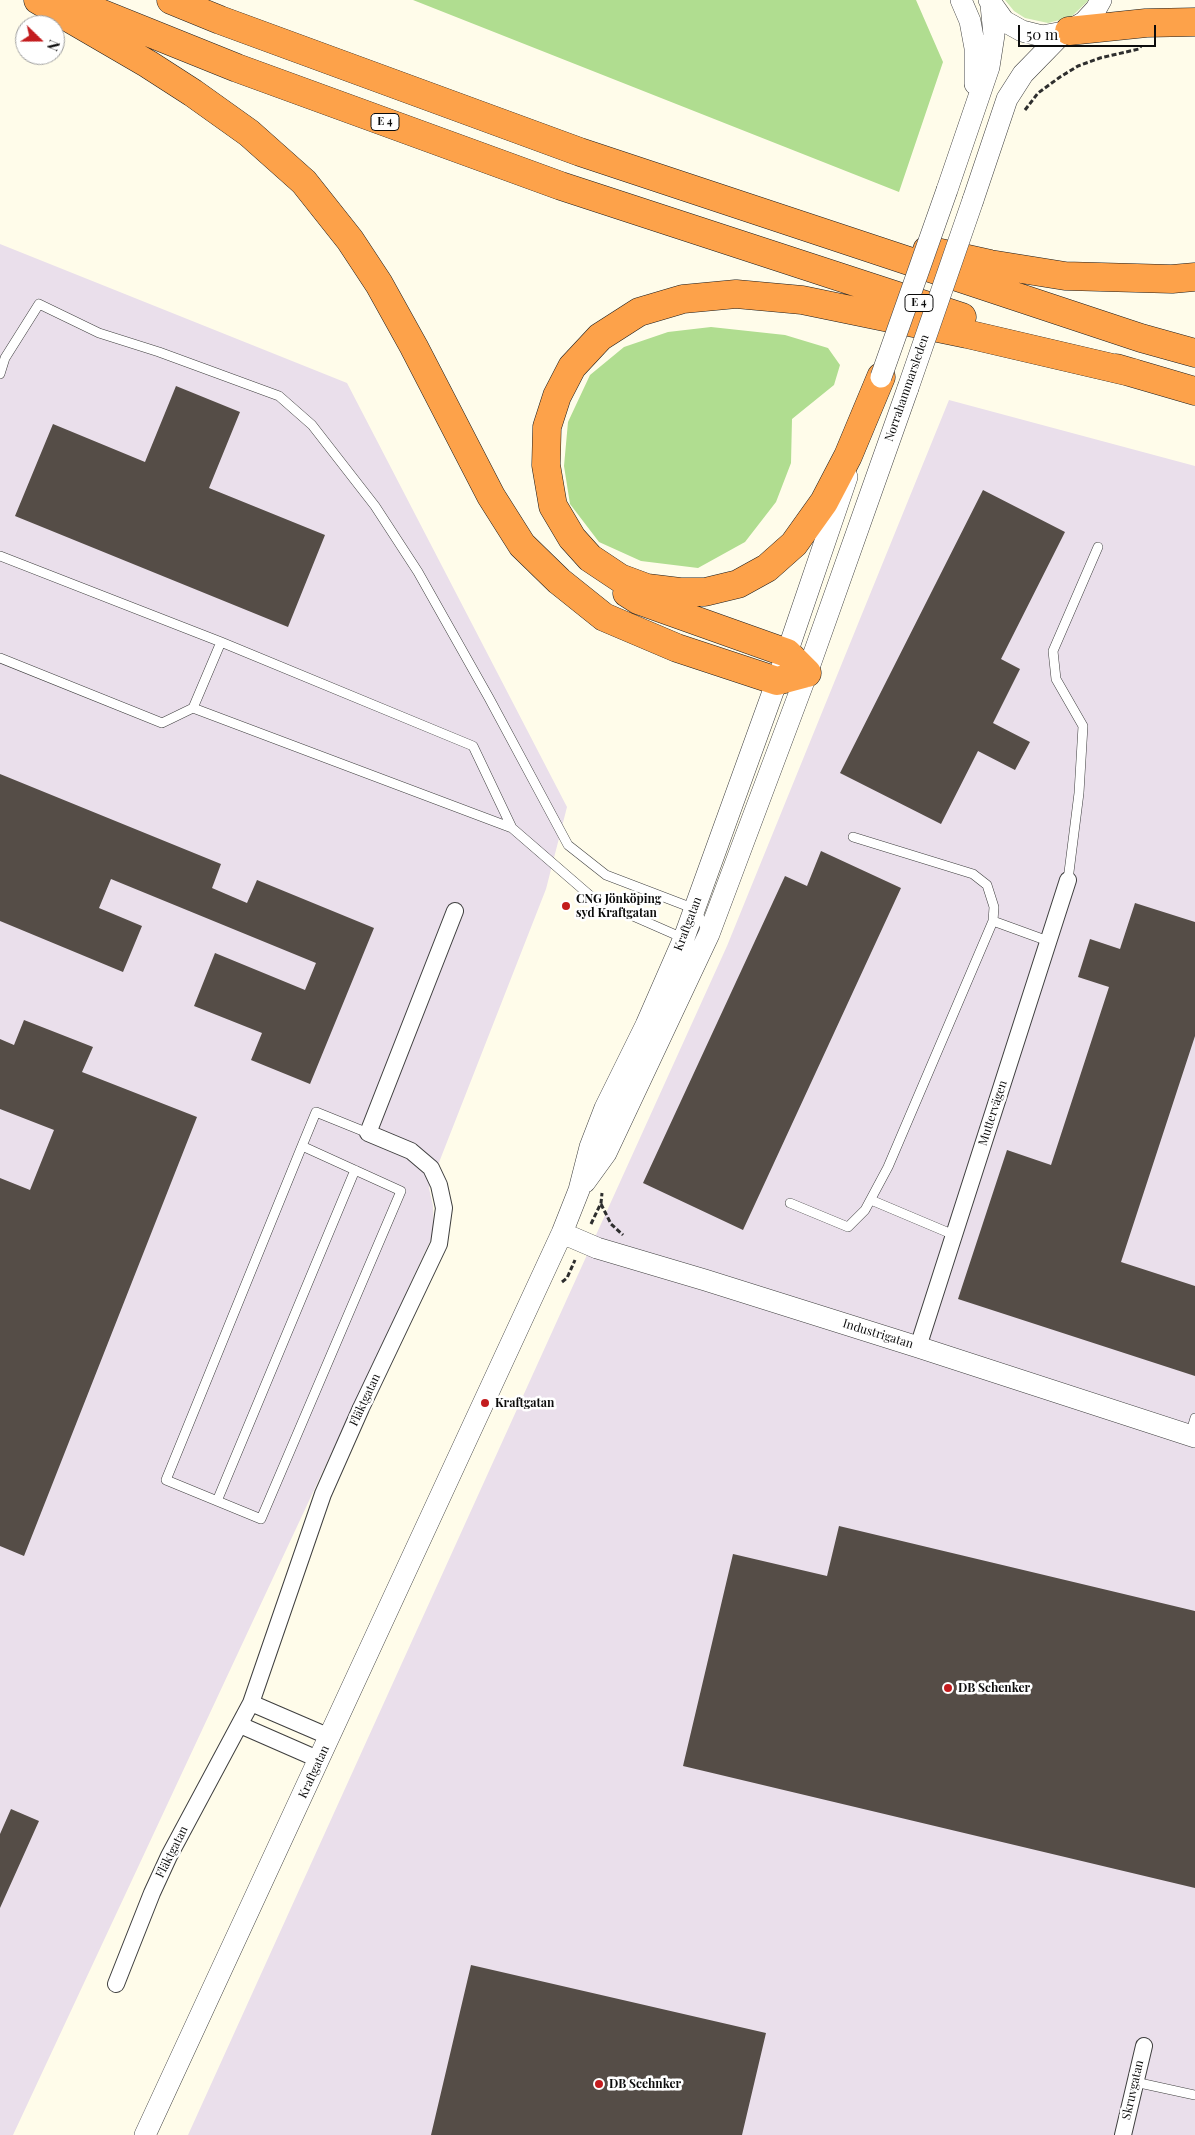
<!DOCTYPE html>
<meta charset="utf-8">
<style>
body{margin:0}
#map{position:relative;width:1195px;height:2135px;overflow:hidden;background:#fffcea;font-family:"Playfair Display",serif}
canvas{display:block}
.north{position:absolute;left:15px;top:15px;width:50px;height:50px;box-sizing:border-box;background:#fff;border:1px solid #9e9e9e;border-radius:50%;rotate:112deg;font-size:14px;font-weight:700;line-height:20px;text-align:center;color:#0c0c0c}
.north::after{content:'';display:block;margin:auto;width:18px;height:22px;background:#c31c1e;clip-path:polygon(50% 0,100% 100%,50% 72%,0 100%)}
.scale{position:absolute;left:1018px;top:25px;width:138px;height:22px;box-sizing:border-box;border:2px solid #0c0c0c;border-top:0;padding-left:6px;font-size:15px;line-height:18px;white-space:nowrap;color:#0c0c0c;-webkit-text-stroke:4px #fff;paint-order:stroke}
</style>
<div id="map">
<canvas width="1195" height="2135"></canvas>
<div class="north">N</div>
<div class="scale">50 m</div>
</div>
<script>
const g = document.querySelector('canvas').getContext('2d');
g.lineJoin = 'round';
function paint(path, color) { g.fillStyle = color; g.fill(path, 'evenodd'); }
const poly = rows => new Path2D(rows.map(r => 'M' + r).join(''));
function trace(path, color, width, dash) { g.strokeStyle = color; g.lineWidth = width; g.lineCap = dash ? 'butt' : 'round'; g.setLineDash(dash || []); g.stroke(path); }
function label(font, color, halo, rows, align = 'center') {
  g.font = font + ' "Playfair Display",serif'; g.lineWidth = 5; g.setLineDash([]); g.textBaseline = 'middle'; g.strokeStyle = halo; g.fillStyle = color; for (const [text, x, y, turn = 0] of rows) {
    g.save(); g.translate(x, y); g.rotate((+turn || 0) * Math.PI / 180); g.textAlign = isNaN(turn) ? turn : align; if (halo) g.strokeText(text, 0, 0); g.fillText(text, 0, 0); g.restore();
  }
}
const industrial = poly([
 [0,244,347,383,567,807,546,889,429,1188,433,1206,434,1233,13,2135,0,2135],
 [949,400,1195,466,1195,2135,188,2135,727,946]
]);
const green = poly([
 [1005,0,1089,0,1071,17,1048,23,1025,18,1014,11]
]);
const forest = poly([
 [413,0,916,0,943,62,899,192],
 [711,327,785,335,828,348,840,365,834,385,792,419,791,463,776,502,745,542,698,568,641,561,599,542,570,504,564,466,568,422,590,375,624,347,668,332]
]);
const building = poly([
 [176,386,240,412,209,488,325,535,288,627,15,516,53,424,145,462],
 [983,490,1065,532,1001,659,1020,669,993,723,1030,742,1015,770,978,751,941,824,840,773],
 [0,774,221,864,212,888,247,903,257,880,374,928,310,1084,251,1060,262,1033,194,1006,215,953,305,990,316,963,111,879,99,908,142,926,123,972,0,921],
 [821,851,901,888,743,1230,643,1183,785,876,807,886],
 [1135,903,1195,922,1195,1036,1121,1262,1195,1286,1195,1376,958,1299,1007,1150,1051,1165,1109,987,1078,977,1090,939,1120,949],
 [24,1020,93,1047,82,1072,197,1117,24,1556,0,1546,0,1178,30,1190,54,1130,0,1109,0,1039,14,1045],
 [839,1526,1195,1611,1195,1888,683,1766,733,1554,827,1576],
 [11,1809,39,1821,0,1908,0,1834],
 [471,1965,766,2033,742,2135,431,2135]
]);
const path = poly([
 [1025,110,1038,93,1060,77,1078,66,1100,58,1139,49,1141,46],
 [601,1204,611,1224,623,1235],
 [591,1224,601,1203,602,1193],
 [562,1282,567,1278,575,1260]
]);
const service = poly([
 [0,374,5,358,39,304,99,333,159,352,279,396,312,425,375,506,418,572,489,698,568,845,606,875,695,909,708,932],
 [0,556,221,642,473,746,512,828,594,899,683,938],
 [0,658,162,723,193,708,512,828],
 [193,708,221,642],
 [853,837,973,874,987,885,994,907,993,921,1048,941],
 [1068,880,1079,793,1083,726,1056,679,1053,651,1098,547],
 [302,1146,401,1191,261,1519,166,1480,302,1146,316,1112,368,1133],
 [871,1200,954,1235],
 [790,1203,848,1227,865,1210,888,1167,993,921],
 [1190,1435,1195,1418],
 [217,1501,355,1170],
 [1135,2082,1195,2095]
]);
const minor = poly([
 [918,1347,1068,880],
 [251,1703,330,1737],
 [240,1725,320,1760],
 [116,1984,152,1893,169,1856,251,1703,323,1494,361,1408,439,1244,444,1208,439,1185,431,1168,411,1151,368,1133,455,911],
 [1123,2135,1144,2046]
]);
const tertiary = poly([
 [961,0,970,21,975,48,975,84],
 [989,0,1004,21,1022,31,1042,36,1069,31,1084,22,1096,9,1101,0],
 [947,190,989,67,994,35,991,5],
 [973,200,1007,99,1023,74,1063,33],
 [585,1182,606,1153,709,934,807,673,908,388],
 [562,1233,597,1248,705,1280,918,1347,1195,1437],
 [145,2135,562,1233,579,1190,590,1147,605,1108,646,1025,684,938,787,653,847,477]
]);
const motorway = poly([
 [38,0,148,64,193,93,249,133,304,182,350,240,379,284,414,347,491,496,522,545,559,581,604,617,677,648,777,681,807,673],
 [68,0,237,68,561,186,962,317],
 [171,0,220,20,580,152,1141,338,1195,353],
 [1069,31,1146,23,1195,22],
 [927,250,990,264,1065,276,1172,279,1195,277],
 [1116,368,1195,391],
 [881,377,848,456,824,502,794,544,767,568,738,584,705,592,680,592,647,588,620,578,590,558,572,538,553,506,546,465,547,427,557,396,572,367,600,337,639,312,683,299,736,294,802,300,967,334,1134,373],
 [627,593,638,600,787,653,807,673]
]);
const tertiaryBridge = poly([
 [881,377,947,190],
 [908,388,973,200]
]);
const markers = [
 [566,906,5,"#c31c1e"],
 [485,1403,5,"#c31c1e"],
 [948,1688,5,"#c31c1e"],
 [599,2084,5,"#c31c1e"]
];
const shields = [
 [385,122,28],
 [919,303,28]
];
const shieldNames = [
 ["E 4",385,122],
 ["E 4",919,303]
];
const streetNames = [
 ["Norrahammarsleden",907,388,-71],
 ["Kraftgatan",688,924,-69],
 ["Muttervägen",993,1113,-72],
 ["Industrigatan",878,1334,17],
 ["Fläktgatan",365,1400,-65],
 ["Kraftgatan",314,1772,-65],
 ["Fläktgatan",172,1852,-63],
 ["Skruvgatan",1133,2090,-77]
];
const poiNames = [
 ["CNG Jönköping",576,899],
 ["syd Kraftgatan",576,913],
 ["Kraftgatan",495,1403],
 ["DB Schenker",958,1688],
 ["DB Scehnker",609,2084]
];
paint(industrial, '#eadfeb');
paint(green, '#ceebb2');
paint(forest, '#b0dd90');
paint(building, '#554d47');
trace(service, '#3f3f3f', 10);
trace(minor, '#3f3f3f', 18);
trace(tertiary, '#3f3f3f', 22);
trace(motorway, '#1d1d1d', 29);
trace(path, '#2e2e2e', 3, [5, 2.5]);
trace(service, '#fff', 9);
trace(minor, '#fff', 16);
trace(tertiary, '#fff', 21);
trace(motorway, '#fda24a', 28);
trace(tertiaryBridge, '#3f3f3f', 22, []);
trace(tertiaryBridge, '#fff', 21);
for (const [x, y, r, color] of markers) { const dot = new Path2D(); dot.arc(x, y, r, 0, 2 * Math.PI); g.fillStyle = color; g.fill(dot); trace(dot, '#fff', 2); }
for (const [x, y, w] of shields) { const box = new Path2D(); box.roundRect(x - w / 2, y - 8.5, w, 17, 4); g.fillStyle = '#fff'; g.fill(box); trace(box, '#0c0c0c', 1); }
label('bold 11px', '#0c0c0c', null, shieldNames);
label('12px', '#0c0c0c', '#fff', streetNames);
label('bold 12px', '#0c0c0c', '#fff', poiNames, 'left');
</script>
